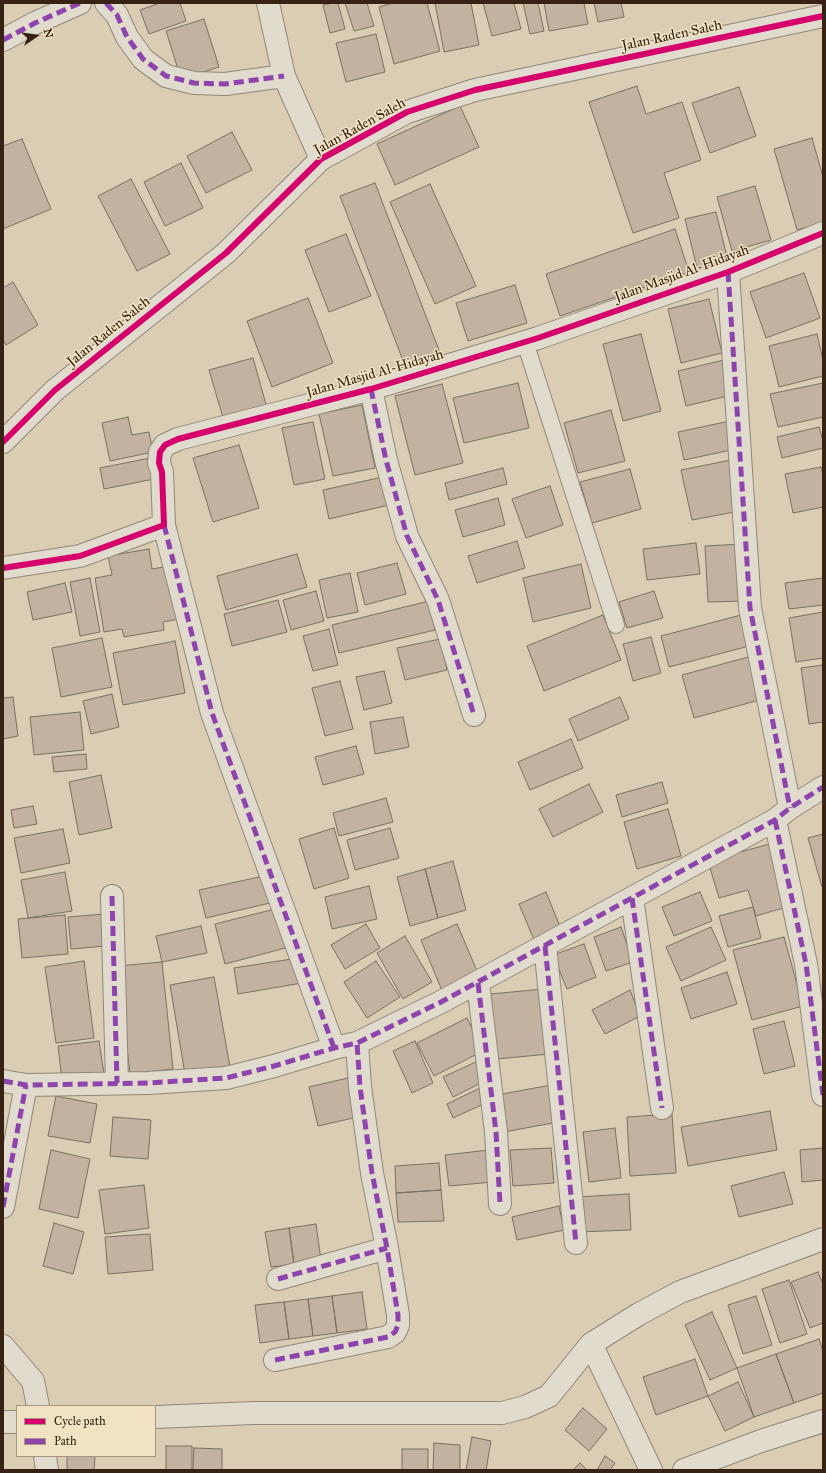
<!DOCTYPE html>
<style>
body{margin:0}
#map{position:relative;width:826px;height:1473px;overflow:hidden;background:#dacdb4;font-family:"IM FELL Great Primer",serif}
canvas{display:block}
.frame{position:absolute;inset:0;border:4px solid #372213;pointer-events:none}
.legend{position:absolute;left:16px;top:1405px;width:140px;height:52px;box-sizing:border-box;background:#f1e2c4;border:1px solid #a7957d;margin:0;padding:5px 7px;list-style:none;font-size:12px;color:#372213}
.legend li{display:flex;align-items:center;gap:8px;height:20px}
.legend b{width:20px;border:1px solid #a7957d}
.north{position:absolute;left:16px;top:16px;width:40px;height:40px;-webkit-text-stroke:3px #f1e2c4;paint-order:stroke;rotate:77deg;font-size:11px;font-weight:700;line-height:16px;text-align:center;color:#372213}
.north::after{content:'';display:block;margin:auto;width:14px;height:18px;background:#372213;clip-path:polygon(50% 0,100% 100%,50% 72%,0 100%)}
</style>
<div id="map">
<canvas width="826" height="1473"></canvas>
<div class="frame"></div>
<ul class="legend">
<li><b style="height:5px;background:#d6006c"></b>Cycle path</li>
<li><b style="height:5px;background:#8e44ad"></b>Path</li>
</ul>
<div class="north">N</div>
</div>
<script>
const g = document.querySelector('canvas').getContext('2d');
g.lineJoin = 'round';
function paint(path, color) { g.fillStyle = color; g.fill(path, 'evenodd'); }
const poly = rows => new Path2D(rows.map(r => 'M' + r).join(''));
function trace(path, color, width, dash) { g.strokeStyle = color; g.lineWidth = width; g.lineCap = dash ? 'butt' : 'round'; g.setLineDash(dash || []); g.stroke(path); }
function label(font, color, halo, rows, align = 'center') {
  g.font = font + ' "IM FELL Great Primer",serif'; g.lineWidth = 3; g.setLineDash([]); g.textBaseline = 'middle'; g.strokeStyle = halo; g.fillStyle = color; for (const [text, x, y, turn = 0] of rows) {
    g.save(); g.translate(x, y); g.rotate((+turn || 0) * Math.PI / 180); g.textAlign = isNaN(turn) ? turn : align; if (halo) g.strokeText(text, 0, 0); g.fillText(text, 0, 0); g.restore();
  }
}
const building = poly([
 [160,3,180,3,186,21,149,34,140,10,160,3],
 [332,3,338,3,345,29,330,33,323,5,332,3],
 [345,3,367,3,374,26,354,31,345,3],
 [393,3,427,3,440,51,394,64,379,7,393,3],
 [435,3,471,3,479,45,444,52,435,3],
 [483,3,514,3,521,29,492,36,483,3],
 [523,3,538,3,544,31,530,34,523,3],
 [544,3,584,3,588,24,549,31,544,3],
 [594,3,621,3,624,17,598,22,594,3],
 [204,19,219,67,181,79,166,31,204,19],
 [376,34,385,72,346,82,336,43,376,34],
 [637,86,646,114,682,102,701,160,664,173,679,218,633,233,589,102,637,86],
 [739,87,756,136,710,153,692,103,739,87],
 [460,106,479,147,395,185,377,144,460,106],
 [232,132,252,170,206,193,187,156,232,132],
 [812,138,823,177,823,223,797,230,774,149,812,138],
 [22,139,51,209,3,229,3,146,22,139],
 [181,163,203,208,165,226,144,182,181,163],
 [131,179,170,254,137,271,98,196,131,179],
 [375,183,442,358,407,371,340,196,375,183],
 [430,184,476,286,435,304,390,202,430,184],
 [755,186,771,240,732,251,717,197,755,186],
 [716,212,728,261,697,268,685,219,716,212],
 [675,229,689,272,560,316,546,274,675,229],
 [346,234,371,296,329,312,305,250,346,234],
 [804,273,820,318,766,338,750,292,804,273],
 [13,282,38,325,6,345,3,340,3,288,13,282],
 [515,285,527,323,468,341,456,303,515,285],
 [308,298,333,363,272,387,247,321,308,298],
 [709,299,722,353,681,363,668,309,709,299],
 [641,334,661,411,623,421,603,344,641,334],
 [817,334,823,360,823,376,779,387,769,346,817,334],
 [253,358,267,408,224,421,209,370,253,358],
 [728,359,736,394,686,406,678,371,728,359],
 [518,383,529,428,464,443,453,398,518,383],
 [823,383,823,417,778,427,770,394,823,383],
 [442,384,463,463,415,475,395,396,442,384],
 [362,405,375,468,333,476,319,414,362,405],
 [611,410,625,461,578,473,564,423,611,410],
 [128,417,132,435,149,432,153,452,110,461,102,423,128,417],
 [730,421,736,449,684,460,678,432,730,421],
 [313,422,325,479,294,485,282,428,313,422],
 [819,427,823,441,823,448,782,458,777,437,819,427],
 [239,445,259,508,213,522,193,458,239,445],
 [155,457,159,478,104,489,100,468,155,457],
 [731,460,740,511,692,520,681,470,731,460],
 [821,467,823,475,823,507,793,513,785,474,821,467],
 [503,468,507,484,449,500,445,483,503,468],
 [630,469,641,509,592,523,580,482,630,469],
 [383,477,389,505,329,519,323,490,383,477],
 [550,486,563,525,526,538,512,499,550,486],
 [498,498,505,525,463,537,455,510,498,498],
 [517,541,525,568,477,583,468,556,517,541],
 [696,543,700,574,647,580,643,549,696,543],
 [743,544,746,601,708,602,705,546,743,544],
 [149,549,152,569,169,566,179,619,163,622,164,630,124,637,122,629,104,632,95,578,112,575,108,556,149,549],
 [297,554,307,587,226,610,217,576,297,554],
 [397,563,406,594,365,605,357,573,397,563],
 [581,564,591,608,533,622,523,578,581,564],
 [350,573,358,612,327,618,319,580,350,573],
 [90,578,100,632,80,636,70,582,90,578],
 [823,578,823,605,789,609,785,583,823,578],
 [65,583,72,612,33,620,27,592,65,583],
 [316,591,324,621,291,630,283,600,316,591],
 [654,591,663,618,627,628,619,602,654,591],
 [278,600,287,632,232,646,224,614,278,600],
 [429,601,435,630,339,653,332,625,429,601],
 [823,612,823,658,796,662,789,618,823,612],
 [745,614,753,645,669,667,661,636,745,614],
 [603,615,621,660,544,691,527,646,603,615],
 [329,629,338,665,313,671,303,636,329,629],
 [651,637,661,673,633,681,623,644,651,637],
 [102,638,112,687,61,697,52,648,102,638],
 [440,639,447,670,405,680,397,648,440,639],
 [175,641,185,693,123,705,113,653,175,641],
 [752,656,763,699,694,718,682,675,752,656],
 [823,665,823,722,809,724,801,668,823,665],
 [384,671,392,703,364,710,356,677,384,671],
 [340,681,353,729,325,736,312,688,340,681],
 [112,694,119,727,91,734,83,701,112,694],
 [13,697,18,736,3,739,3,698,13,697],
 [620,697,629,719,578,741,569,719,620,697],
 [80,712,84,750,34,755,30,717,80,712],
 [403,717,409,747,375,754,370,722,403,717],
 [571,739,583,768,530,790,518,762,571,739],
 [356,746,364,774,323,785,315,757,356,746],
 [86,754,87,769,54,772,52,757,86,754],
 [101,775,112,828,79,835,69,782,101,775],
 [662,782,668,803,622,817,616,795,662,782],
 [589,784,603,812,553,837,539,809,589,784],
 [386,798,393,822,339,836,333,813,386,798],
 [33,806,37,824,14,828,11,810,33,806],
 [668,809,681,856,637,869,624,822,668,809],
 [334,828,349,878,314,889,299,839,334,828],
 [390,828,399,858,355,870,347,840,390,828],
 [63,829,70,863,21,873,14,838,63,829],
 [823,834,823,887,822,887,808,838,823,834],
 [773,843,790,906,756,916,748,890,719,898,708,861,773,843],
 [453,861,466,910,438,918,425,869,453,861],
 [425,869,438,918,410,926,397,877,425,869],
 [65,872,72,911,28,918,21,880,65,872],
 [264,876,270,903,206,918,199,890,264,876],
 [369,886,377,919,332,929,325,897,369,886],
 [546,892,561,929,534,940,519,904,546,892],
 [700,892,712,921,674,936,662,907,700,892],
 [753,907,761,938,728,947,719,916,753,907],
 [279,908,289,947,225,964,215,924,279,908],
 [104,914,106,946,71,949,68,917,104,914],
 [65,915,68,954,22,958,18,919,65,915],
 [366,924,380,948,345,969,331,945,366,924],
 [457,924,480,978,443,993,421,940,457,924],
 [201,926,207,953,162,962,156,936,201,926],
 [621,927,633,962,606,971,594,937,621,927],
 [711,927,726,960,681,981,666,947,711,927],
 [405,936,432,982,403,999,377,953,405,936],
 [784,937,803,1006,752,1020,733,950,784,937],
 [584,944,596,977,567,989,553,955,584,944],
 [298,958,302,983,238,994,234,968,298,958],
 [84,961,94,1038,56,1043,45,967,84,961],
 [376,961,400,997,367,1018,344,982,376,961],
 [162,962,173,1069,130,1074,118,966,162,962],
 [727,972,737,1004,691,1019,681,988,727,972],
 [214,977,230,1067,185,1074,170,985,214,977],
 [544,989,550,1054,496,1059,490,994,544,989],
 [630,990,640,1016,605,1034,592,1010,630,990],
 [467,1018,483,1051,434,1076,417,1043,467,1018],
 [784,1021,795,1066,764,1074,753,1029,784,1021],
 [99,1041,104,1074,62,1080,58,1046,99,1041],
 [415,1041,433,1083,412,1093,393,1051,415,1041],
 [478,1061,487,1080,453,1097,443,1077,478,1061],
 [352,1077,362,1116,318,1126,309,1087,352,1077],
 [551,1085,558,1122,504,1132,497,1095,551,1085],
 [482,1087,488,1102,453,1118,447,1104,482,1087],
 [56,1096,97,1104,90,1143,48,1136,56,1096],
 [770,1111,777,1150,688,1166,681,1127,770,1111],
 [672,1114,676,1173,630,1176,627,1117,672,1114],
 [113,1117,151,1120,148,1159,110,1156,113,1117],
 [615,1128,621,1178,589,1182,583,1132,615,1128],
 [551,1148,554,1183,513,1186,510,1150,551,1148],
 [823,1148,823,1180,802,1182,800,1150,823,1148],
 [51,1150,90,1159,78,1218,39,1209,51,1150],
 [489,1150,493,1182,449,1186,445,1155,489,1150],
 [439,1163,441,1190,396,1193,395,1166,439,1163],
 [784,1172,793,1204,739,1217,731,1186,784,1172],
 [144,1185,149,1228,105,1234,99,1190,144,1185],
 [441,1190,444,1221,398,1222,396,1193,441,1190],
 [629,1194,631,1230,578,1232,577,1197,629,1194],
 [559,1206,564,1230,517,1240,512,1217,559,1206],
 [54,1223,84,1232,73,1274,43,1266,54,1223],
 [316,1224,321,1260,294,1264,289,1228,316,1224],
 [289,1228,294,1264,271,1267,265,1232,289,1228],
 [150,1234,153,1270,108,1274,105,1237,150,1234],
 [818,1272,823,1284,823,1323,810,1328,791,1282,818,1272],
 [789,1280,807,1334,780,1343,762,1289,789,1280],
 [362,1292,367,1329,337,1333,332,1296,362,1292],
 [332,1296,337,1333,313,1336,308,1299,332,1296],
 [756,1296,772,1345,743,1354,728,1305,756,1296],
 [308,1299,313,1336,289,1339,284,1302,308,1299],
 [284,1302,289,1339,260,1343,255,1305,284,1302],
 [712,1312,737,1368,710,1380,685,1325,712,1312],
 [819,1339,823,1351,823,1393,794,1403,776,1354,819,1339],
 [776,1354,794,1403,754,1417,737,1368,776,1354],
 [695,1359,708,1396,656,1415,643,1377,695,1359],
 [738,1382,754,1417,725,1431,708,1396,738,1382],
 [583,1408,607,1429,589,1451,565,1430,583,1408],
 [472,1437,491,1441,486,1470,466,1470,472,1437],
 [434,1443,460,1445,460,1470,433,1470,434,1443],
 [166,1446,192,1446,192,1470,166,1470,166,1446],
 [194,1448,222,1449,222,1470,193,1470,194,1448],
 [402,1449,428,1449,428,1470,402,1470,402,1449],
 [67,1456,95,1456,94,1470,67,1470,67,1456],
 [605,1456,615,1463,610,1470,597,1470,605,1456],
 [580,1463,587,1470,573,1470,580,1463]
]);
const service = poly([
 [525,342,616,625]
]);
const minor = poly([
 [106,3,117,15,127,37,143,59,166,76,194,83,225,84,284,76],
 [268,3,284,76,321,159],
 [3,40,35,23,80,3],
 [728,272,750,608,790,808],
 [371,389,386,460,407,536,438,600,474,715],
 [164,525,212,713,334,1048],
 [3,568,80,556,164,525,162,472,159,463,160,452,165,445,178,439,371,389,538,338,728,272,823,233],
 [775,820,806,964,823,1095],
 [112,896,117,1083],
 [632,898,662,1108],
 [545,946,576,1243],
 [478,983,496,1132,500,1204],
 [3,1081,26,1085,148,1083,226,1078,274,1066,334,1048,357,1043,441,1002,775,820,790,808,823,787],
 [3,1207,26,1085],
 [278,1279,387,1248],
 [591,1344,651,1470],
 [3,1346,33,1381,38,1406],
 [275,1360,388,1337,395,1332,398,1325,398,1315,387,1248,372,1173,360,1087,357,1043],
 [155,1417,254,1413,502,1413,525,1407,549,1396,591,1344,639,1314,680,1292,823,1239],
 [3,1422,17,1422],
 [45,1456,47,1470],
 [684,1470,761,1441,823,1421]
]);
const tertiary = poly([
 [3,442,55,390,226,253,321,159,407,112,475,90,823,16]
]);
const quiet = poly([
 [106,3,117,15,127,37,143,59,166,76,194,83,225,84,284,76],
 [3,40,35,23,80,3],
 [728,272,750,608,790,808],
 [371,389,386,460,407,536,438,600,474,715],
 [164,525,212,713,334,1048],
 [775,820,806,964,823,1095],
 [112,896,117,1083],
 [632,898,662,1108],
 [545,946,576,1243],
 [478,983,496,1132,500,1204],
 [3,1081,26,1085,148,1083,226,1078,274,1066,334,1048,357,1043,441,1002,775,820,790,808,823,787],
 [3,1207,26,1085],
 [278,1279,387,1248],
 [275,1360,388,1337,395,1332,398,1325,398,1315,387,1248,372,1173,360,1087,357,1043]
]);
const cycleway = poly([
 [3,442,55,390,226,253,321,159,407,112,475,90,823,16],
 [3,568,80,556,164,525,162,472,159,463,160,452,165,445,178,439,371,389,538,338,728,272,823,233]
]);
const streetNames = [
 ["Jalan Raden Saleh",672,36,-12],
 ["Jalan Raden Saleh",360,127,-29],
 ["Jalan Masjid Al-Hidayah",682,274,-20],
 ["Jalan Raden Saleh",109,332,-39],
 ["Jalan Masjid Al-Hidayah",375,374,-16]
];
paint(building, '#c4b2a0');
trace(building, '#7a7062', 1);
trace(service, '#918778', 18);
trace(minor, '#918778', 24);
trace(tertiary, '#918778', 24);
trace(service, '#e1dbce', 16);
trace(minor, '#e1dbce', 22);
trace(tertiary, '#e1dbce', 22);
trace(quiet, '#8e44ad', 5, [10, 5]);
trace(cycleway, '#d6006c', 6);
label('14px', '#372213', '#f1e2c4', streetNames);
</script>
